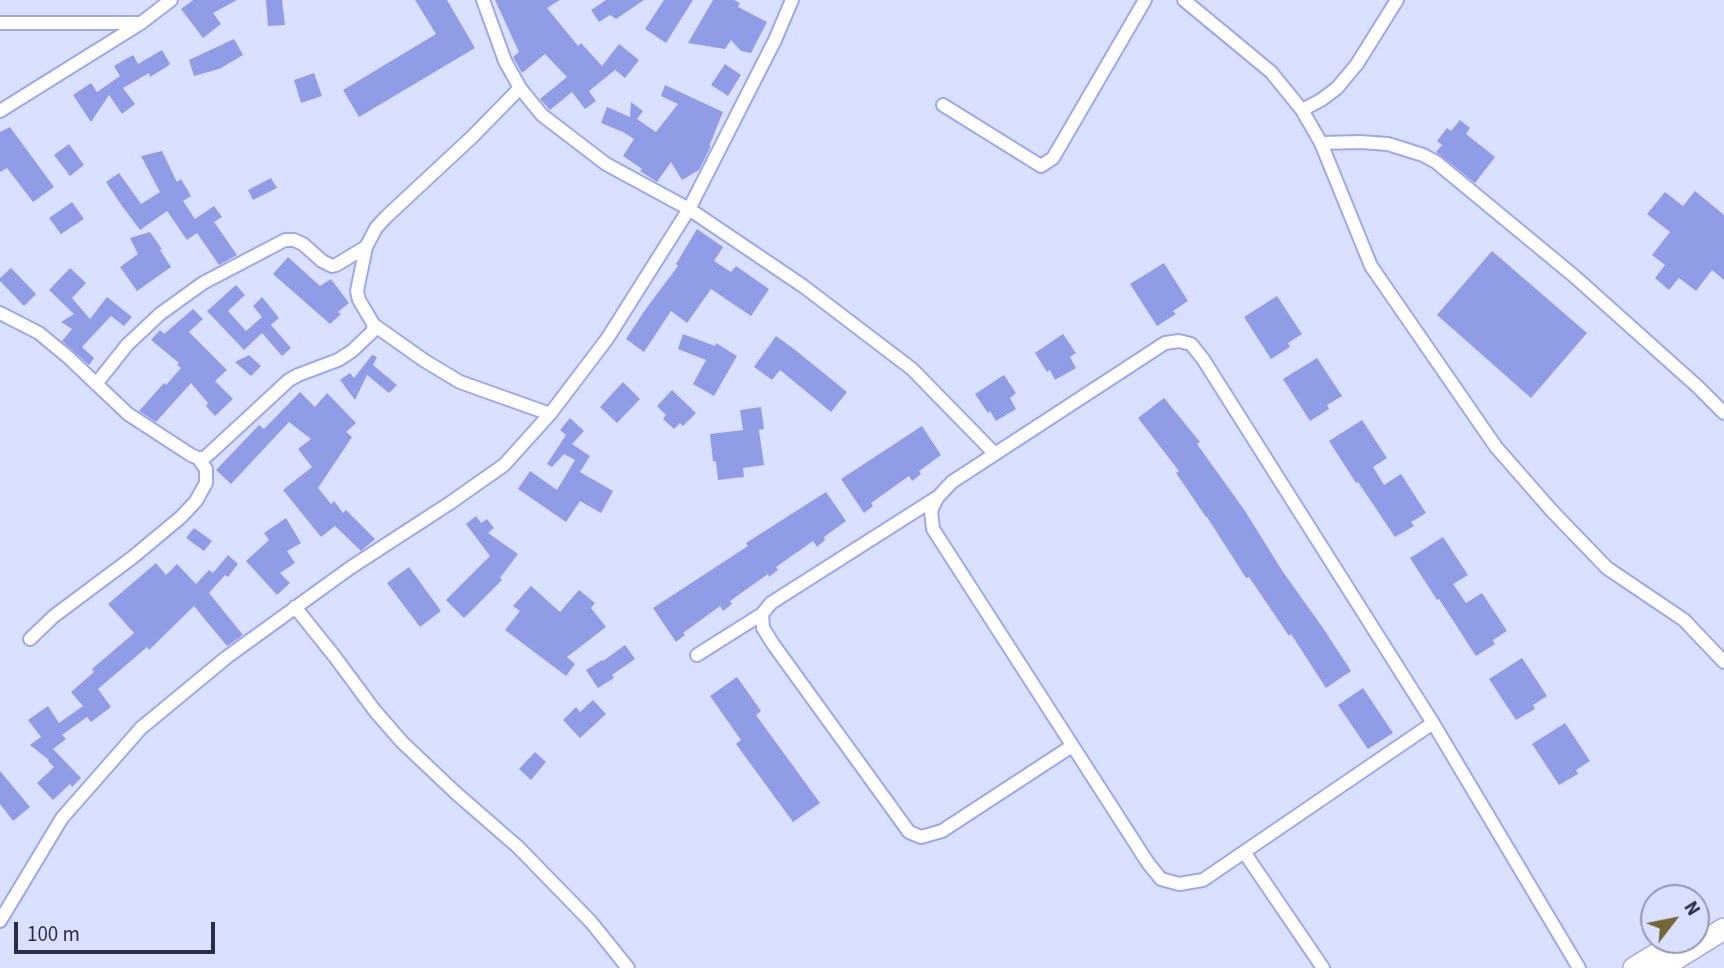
<!DOCTYPE html>
<style>
body{margin:0}
#map{position:relative;width:1724px;height:968px;overflow:hidden;background:#dae0ff;font-family:"Source Sans 3",sans-serif}
canvas{display:block}
.north{position:absolute;left:1640px;top:884px;width:70px;height:70px;box-sizing:border-box;background:#dae0ff;border:2px solid #9398b7;border-radius:50%;rotate:58deg;font-size:19px;font-weight:700;line-height:28px;text-align:center;color:#292d4a}
.north::after{content:'';display:block;margin:auto;width:24px;height:32px;background:#736734;clip-path:polygon(50% 0,100% 100%,50% 72%,0 100%)}
.scale{position:absolute;left:14px;top:922px;width:201px;height:32px;box-sizing:border-box;border:4px solid #292d4a;border-top:0;padding-left:9px;font-size:21px;line-height:24px;white-space:nowrap;color:#292d4a;-webkit-text-stroke:5px #dae0ff;paint-order:stroke}
</style>
<div id="map">
<canvas width="1724" height="968"></canvas>
<div class="north">N</div>
<div class="scale">100 m</div>
</div>
<script>
const g = document.querySelector('canvas').getContext('2d');
g.lineJoin = 'round';
function paint(path, color) { g.fillStyle = color; g.fill(path, 'evenodd'); }
const poly = rows => new Path2D(rows.map(r => 'M' + r).join(''));
function trace(path, color, width, dash) { g.strokeStyle = color; g.lineWidth = width; g.lineCap = dash ? 'butt' : 'round'; g.setLineDash(dash || []); g.stroke(path); }
const building = poly([
 [193,0,237,0,213,13,221,24,203,38,181,9],
 [266,0,282,0,285,25,268,26],
 [415,0,447,0,475,48,359,117,343,90,436,34],
 [495,0,560,0,547,8,578,46,581,43,602,66,619,44,639,60,625,78,615,70,589,91,596,101,585,109,572,92,550,110,540,99,567,77,545,54,522,73,513,57,519,52],
 [606,0,644,0,616,19,610,15,599,22,591,10],
 [664,0,693,0,666,43,645,29],
 [713,0,734,0,740,3,738,7,767,22,751,53,741,51,731,40,725,49,688,43],
 [234,39,243,55,219,69,194,76,189,60],
 [162,50,170,64,168,66,150,77,149,73,123,88,135,104,122,114,109,95,91,122,73,95,91,83,97,92,120,76,114,66,133,55,138,64],
 [725,64,741,75,728,96,711,85],
 [314,73,322,96,301,103,294,80],
 [665,85,723,112,710,144,710,148,699,170,682,180,671,162,657,182,640,171,642,169,623,156,634,139,623,132,601,123,607,107,630,117,631,102,643,111,637,119,656,132,678,104,661,96],
 [1460,120,1470,128,1466,134,1495,157,1475,183,1436,152,1442,145,1437,141,1447,128,1451,131],
 [10,127,54,187,33,202,7,168,0,172,0,132],
 [69,144,84,165,70,176,54,155],
 [162,151,177,182,181,179,191,196,183,201,195,219,214,206,222,217,214,222,237,255,219,265,197,233,187,240,167,211,140,230,122,206,106,182,119,173,141,204,160,192,141,156],
 [271,178,277,188,253,200,248,190],
 [1695,191,1724,215,1724,280,1712,270,1696,291,1679,278,1669,290,1655,278,1665,265,1652,255,1670,232,1647,214,1665,192,1683,206],
 [72,202,84,219,61,234,49,218],
 [697,229,723,247,714,261,731,272,736,266,769,289,751,316,711,289,687,323,671,311,644,352,626,339,645,310,678,266,676,264],
 [150,232,162,249,160,250,171,267,137,291,120,267,138,254,130,238],
 [1492,251,1587,333,1531,398,1437,315],
 [288,257,320,286,331,279,349,303,338,312,341,314,330,324,273,274],
 [1164,263,1188,301,1173,311,1176,314,1157,326,1130,284],
 [11,268,36,294,24,306,0,281,0,278],
 [70,268,86,283,72,298,90,319,107,297,132,317,124,326,111,316,82,347,94,358,89,365,62,341,72,329,61,322,74,314,49,290],
 [236,285,245,295,228,311,246,331,262,317,253,306,262,297,279,318,271,325,291,348,282,356,262,333,244,350,207,311],
 [1277,296,1302,334,1288,343,1290,347,1271,359,1244,317],
 [193,309,203,319,189,332,227,370,215,381,233,399,215,416,206,406,208,403,191,383,156,422,139,411,164,383,166,385,181,368,177,365,179,363,151,340,160,330,164,334],
 [683,334,715,346,716,343,737,356,714,396,693,384,706,360,678,349],
 [1063,334,1076,353,1070,357,1076,368,1055,380,1050,370,1047,372,1035,353],
 [776,336,794,349,847,392,831,412,780,370,772,380,754,367],
 [249,355,261,366,251,376,235,362],
 [372,355,377,357,373,365,397,385,389,393,367,375,355,400,340,380,350,373,354,378],
 [1317,358,1342,396,1327,405,1329,409,1310,421,1283,379],
 [1004,375,1016,393,1010,398,1016,409,996,421,990,411,988,413,975,394],
 [623,382,640,399,617,423,600,407],
 [672,390,696,413,683,426,680,423,674,429,663,419,666,415,657,406],
 [300,392,315,407,327,393,356,423,346,432,352,437,318,488,331,504,334,501,343,513,346,510,375,539,361,551,335,526,321,537,283,490,312,467,298,449,311,439,289,422,231,484,216,470,259,425,264,429],
 [1164,398,1200,442,1197,444,1245,511,1283,572,1323,628,1351,671,1326,688,1291,634,1289,636,1249,577,1246,578,1207,517,1206,517,1176,473,1179,471,1138,418],
 [761,407,764,429,759,430,764,465,743,468,744,477,718,480,716,462,713,461,710,434,743,430,740,410],
 [570,418,584,431,572,444,590,456,580,472,613,491,601,513,580,501,566,522,518,489,530,471,557,490,575,460,564,454,552,467,547,464,566,435,560,430],
 [1362,420,1387,458,1373,467,1384,485,1401,474,1426,513,1411,522,1414,526,1395,537,1358,482,1356,483,1329,441],
 [922,426,941,455,919,471,921,474,912,481,909,476,871,503,873,506,864,513,841,479],
 [826,492,846,521,824,537,825,540,817,547,813,541,776,567,778,570,769,577,768,574,730,601,732,604,723,611,720,606,683,633,685,635,676,642,653,608,748,546,746,543],
 [476,516,481,523,487,519,494,528,488,533,518,554,500,578,502,580,464,618,446,600,490,556,466,524],
 [286,518,301,543,287,551,295,563,280,573,290,583,277,595,246,561,269,540,264,533],
 [194,528,212,541,204,551,186,538],
 [1443,537,1468,575,1453,584,1466,603,1482,593,1507,631,1493,640,1495,644,1476,656,1439,599,1437,600,1410,558],
 [228,555,238,564,228,577,225,575,209,593,243,635,227,646,194,606,149,650,147,647,98,689,111,707,91,722,87,717,62,735,66,739,53,749,81,778,72,787,70,784,53,800,37,783,54,767,48,761,49,760,30,745,41,737,28,720,48,706,59,723,83,706,71,692,94,672,92,669,134,633,108,604,156,563,166,575,177,564,196,584,209,570,213,573],
 [409,567,441,611,420,627,387,583],
 [531,586,560,612,579,590,595,603,591,608,606,627,567,657,575,664,566,676,505,630,520,611,513,606],
 [625,645,635,659,612,675,614,678,598,688,586,670,602,660,603,661],
 [1522,658,1547,696,1533,705,1535,709,1516,720,1489,679],
 [737,677,761,711,756,715,820,803,793,822,736,744,741,740,710,696],
 [1363,688,1393,733,1368,749,1338,705],
 [593,700,606,714,580,738,563,720,576,707,580,712],
 [1565,723,1590,761,1576,770,1578,774,1559,785,1532,744],
 [535,752,546,762,531,780,519,769],
 [0,771,30,807,13,821,0,804]
]);
const minor = poly([
 [483,0,505,61,520,88,542,115,606,164,689,209,803,286,912,369,995,454],
 [1184,0,1271,72,1302,110,1321,143,1371,266,1496,447,1552,511,1607,568,1684,620,1724,662],
 [0,23,141,23],
 [520,88,472,137,386,217,376,228,366,247,357,291,359,300,374,325,425,361,460,382,550,414],
 [943,105,1041,166,1053,158,1145,0],
 [1302,110,1321,100,1337,88,1357,64,1397,0],
 [0,111,141,23,171,0],
 [1321,143,1360,142,1388,144,1423,155,1436,162,1574,276,1698,387,1724,413],
 [0,313,39,333,68,357,128,414,191,455,198,458,204,458,210,453,289,380,298,375,338,360,352,351,372,332,374,325],
 [96,384,127,345,160,314,203,283,285,240,294,240,303,244,322,261,332,266,336,265,366,247],
 [295,607,335,657,375,711,402,742,457,794,518,847,591,922,628,968],
 [762,614,763,628,773,644,909,832,921,837,942,831,1072,746],
 [30,639,54,616,133,557,181,517,196,501,206,483,206,469,198,458],
 [697,655,762,614,771,603,936,498],
 [1433,723,1203,880,1179,884,1161,879,1148,863,933,529,931,511,937,498,952,482,1165,343,1179,341,1191,344,1203,359,1433,723,1579,968],
 [1244,852,1323,968],
 [0,921,62,818,141,728,227,657,350,568,450,503,504,465,550,414,607,339,689,209,775,40,792,0]
]);
const trunk = poly([
 [1634,968,1672,945],
 [1661,968,1724,929]
]);
paint(building, '#919ce6');
trace(minor, '#9da8f2', 16);
trace(trunk, '#9da8f2', 24);
trace(minor, '#fff', 12);
trace(trunk, '#fff', 21);
</script>
